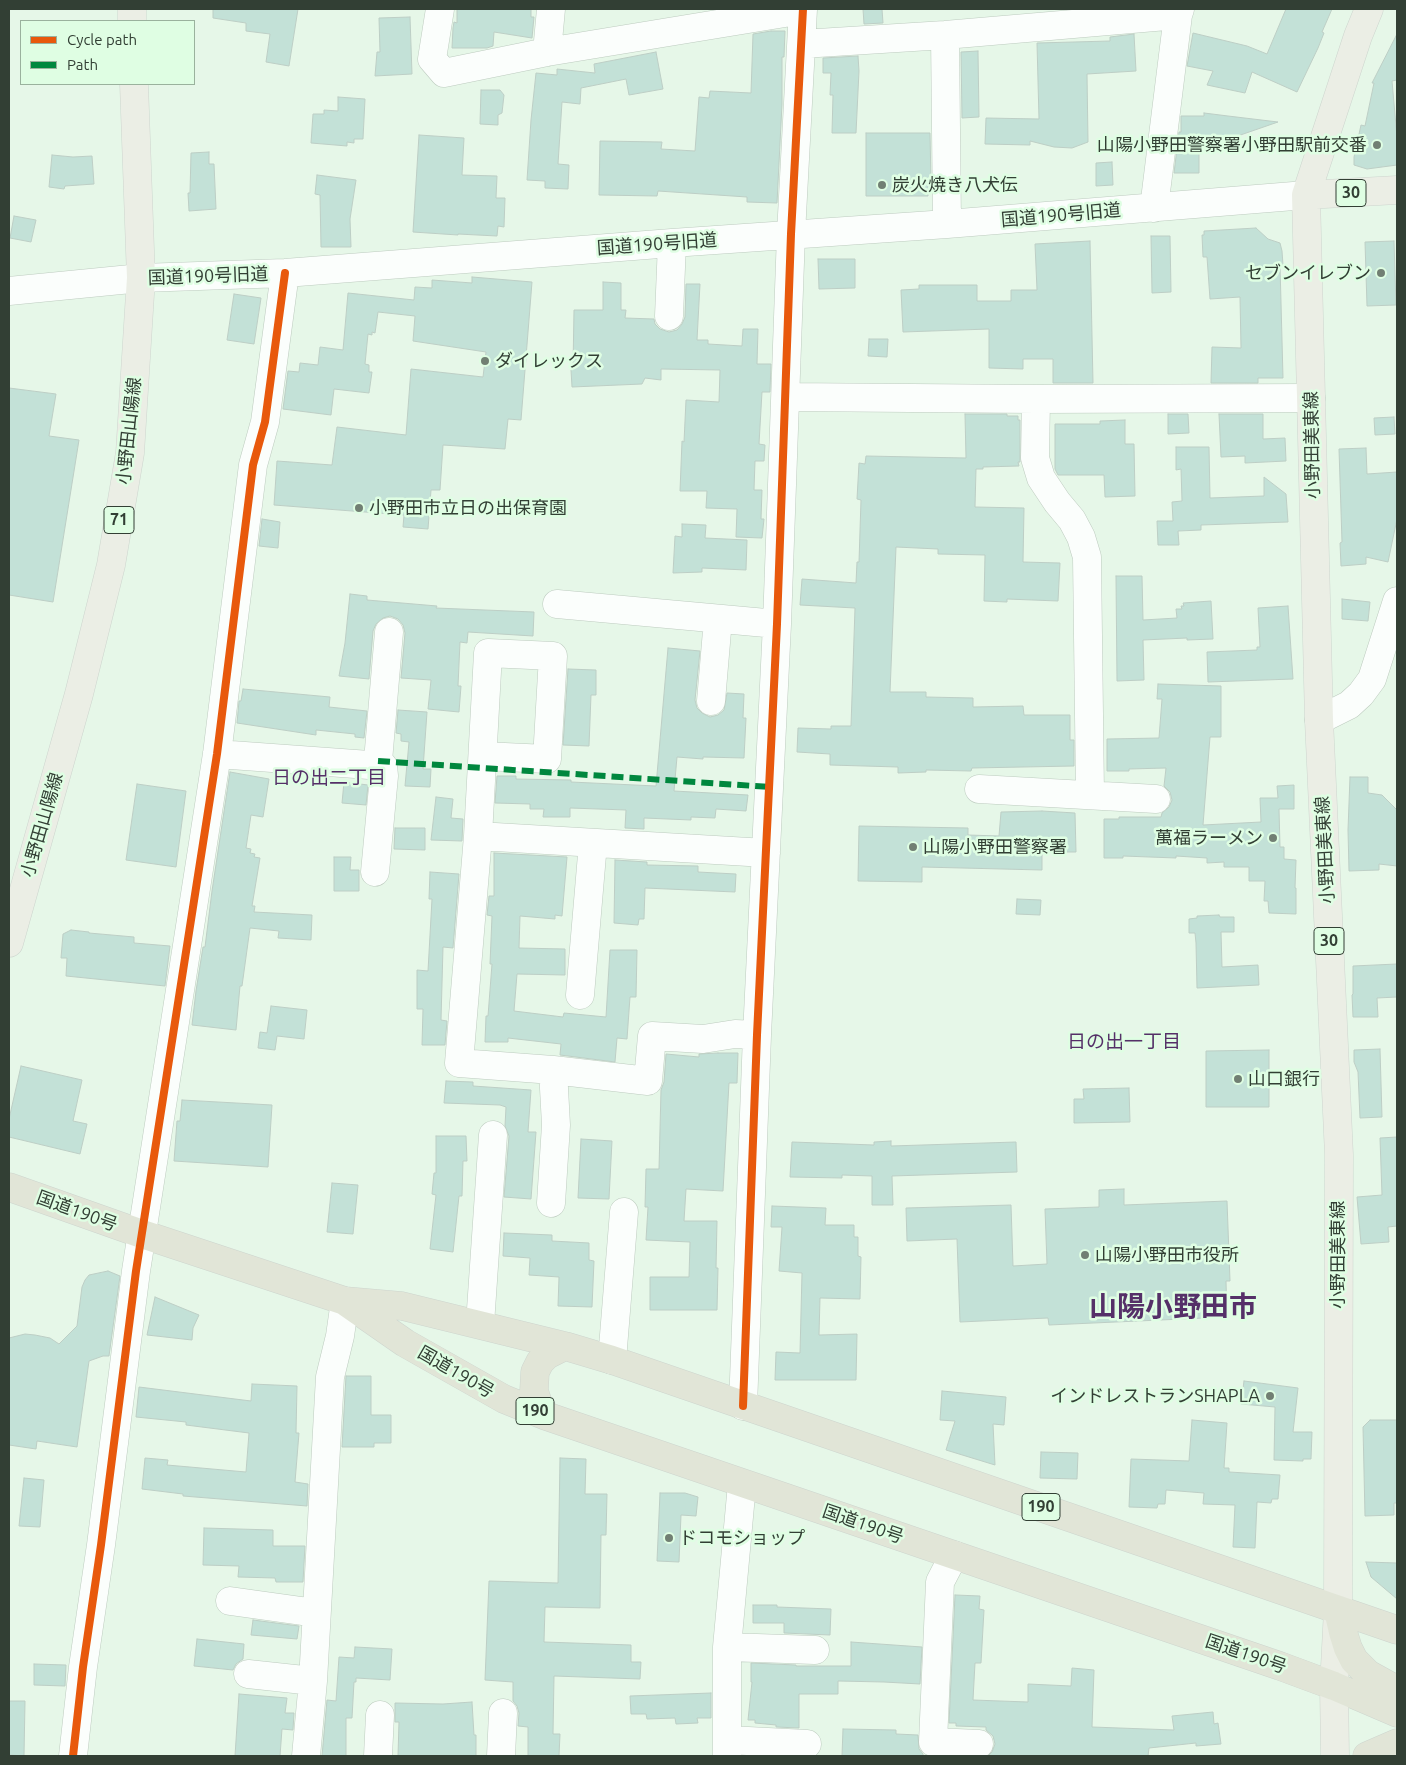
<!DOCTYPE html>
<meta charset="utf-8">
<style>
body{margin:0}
#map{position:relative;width:1406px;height:1765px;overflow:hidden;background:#e6f7e8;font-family:Ubuntu,sans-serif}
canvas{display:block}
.frame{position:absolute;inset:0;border:10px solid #323f34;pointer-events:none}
.legend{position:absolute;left:20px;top:20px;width:175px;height:65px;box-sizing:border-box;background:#dffee3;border:1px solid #9ab29d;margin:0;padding:6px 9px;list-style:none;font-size:15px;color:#323f34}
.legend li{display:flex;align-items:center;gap:10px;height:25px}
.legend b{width:25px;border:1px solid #9ab29d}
</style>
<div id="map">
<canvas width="1406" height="1765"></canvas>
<div class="frame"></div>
<ul class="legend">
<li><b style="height:6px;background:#e8590c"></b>Cycle path</li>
<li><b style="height:6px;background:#00873e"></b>Path</li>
</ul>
</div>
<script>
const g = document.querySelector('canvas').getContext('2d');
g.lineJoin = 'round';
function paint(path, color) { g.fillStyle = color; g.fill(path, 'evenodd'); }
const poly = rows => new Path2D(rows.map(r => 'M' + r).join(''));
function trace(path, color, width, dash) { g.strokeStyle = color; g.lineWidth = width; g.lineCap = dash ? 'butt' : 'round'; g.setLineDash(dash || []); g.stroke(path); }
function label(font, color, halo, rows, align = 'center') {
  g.font = font + ' Ubuntu,"Noto Sans JP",sans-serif'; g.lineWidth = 5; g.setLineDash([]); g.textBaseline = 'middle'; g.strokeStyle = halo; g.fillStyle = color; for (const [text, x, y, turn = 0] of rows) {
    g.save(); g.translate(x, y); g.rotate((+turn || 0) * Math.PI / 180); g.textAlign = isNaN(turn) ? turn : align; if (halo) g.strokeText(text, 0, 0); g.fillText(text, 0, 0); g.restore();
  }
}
const building = poly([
 [213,9,298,9,289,66,266,62,270,34,246,31,246,23,213,18,213,9],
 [457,9,531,9,531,17,534,17,532,38,494,32,493,46,487,48,452,48,453,28,454,22,457,23,457,9],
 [863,9,882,9,883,23,864,24,863,9],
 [1286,9,1332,9,1322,32,1324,33,1318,48,1297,92,1252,72,1245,93,1207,85,1213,71,1187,66,1193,33,1247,46,1267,54,1286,9],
 [410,17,412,74,375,76,377,52,380,52,379,18,410,17],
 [771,31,785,31,784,57,782,57,782,104,777,203,747,202,747,197,658,191,657,196,599,195,600,141,662,142,661,149,695,151,699,97,709,98,710,91,751,93,753,34,771,31],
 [1134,34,1136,71,1087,74,1088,142,1072,148,1054,147,1030,141,1030,145,985,144,986,118,1039,119,1037,43,1110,41,1110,37,1134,34],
 [1397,34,1397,80,1392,81,1397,137,1397,165,1367,169,1354,165,1354,157,1361,125,1365,126,1374,83,1372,83,1397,34],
 [978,51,979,117,962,118,961,52,978,51],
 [656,52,663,89,629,95,626,79,581,88,580,104,562,102,558,164,569,165,568,189,545,188,545,181,527,180,531,120,536,73,557,75,557,69,595,73,594,64,656,52],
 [858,56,859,71,856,133,832,133,833,95,830,95,831,73,823,73,823,58,858,56],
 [481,90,500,90,504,95,502,113,498,115,498,125,480,124,481,90],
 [338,97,365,99,363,139,354,139,354,143,347,142,347,146,311,143,313,114,324,114,324,110,338,111,338,97],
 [1204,113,1228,116,1278,122,1226,140,1199,144,1199,173,1174,173,1179,132,1181,132,1181,116,1204,116,1204,113],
 [866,133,930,133,931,182,928,182,928,196,866,196,866,133],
 [419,135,464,138,462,175,497,176,496,198,505,198,504,227,498,226,497,236,458,234,458,235,413,232,419,135],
 [209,152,209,164,214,164,216,209,189,211,188,193,190,193,191,153,209,152],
 [52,155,73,157,92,156,94,184,65,186,64,189,49,187,52,155],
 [1112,162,1113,185,1096,186,1096,163,1112,162],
 [317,175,356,180,350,219,351,247,321,247,320,195,315,194,317,175],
 [14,216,36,220,31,242,10,238,14,216],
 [1256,228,1268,239,1280,243,1282,251,1283,265,1280,265,1283,378,1258,378,1258,383,1211,383,1212,347,1241,348,1240,297,1210,299,1207,257,1203,257,1202,235,1204,235,1204,231,1256,228],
 [1151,236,1170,236,1171,292,1152,293,1151,236],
 [1090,241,1093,383,1053,383,1053,359,1023,359,1023,369,989,368,989,329,903,332,901,290,919,289,919,285,977,285,977,301,1011,301,1011,290,1037,290,1035,244,1090,241],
 [1394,241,1396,305,1367,306,1365,242,1394,241],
 [818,259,855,259,855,288,819,289,818,259],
 [472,277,532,282,521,420,508,419,505,449,443,445,440,490,431,490,428,529,403,527,404,515,274,505,277,461,332,465,337,427,406,435,411,369,483,377,486,352,413,341,415,316,378,312,375,333,372,332,372,335,368,334,365,364,369,365,369,372,372,372,369,393,334,389,331,415,283,409,288,371,299,372,300,363,318,365,320,347,343,350,348,293,414,300,415,287,432,288,432,280,472,283,472,277],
 [603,282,621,283,621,310,626,310,625,318,654,319,655,324,660,329,669,332,677,330,682,324,685,317,686,284,700,284,697,340,708,340,708,344,742,346,743,329,758,329,757,364,771,364,770,392,762,392,759,444,765,445,764,461,755,461,754,490,762,490,761,519,764,519,762,538,736,537,737,509,706,508,707,491,680,491,682,441,684,442,686,400,719,402,720,370,661,369,661,380,645,378,642,384,572,387,571,370,573,368,574,310,603,310,603,282],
 [234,294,261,298,254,344,227,340,234,294],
 [869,339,888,339,887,357,868,356,869,339],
 [9,388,56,394,49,436,79,440,53,602,9,595,9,388],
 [965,414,1007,414,1007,416,1018,416,1018,420,1020,420,1020,462,1018,462,1019,466,983,467,983,469,976,469,975,507,1024,508,1023,562,1060,563,1058,601,1007,599,1007,602,984,601,985,555,938,554,938,549,896,547,890,692,926,692,926,697,973,698,973,707,1023,706,1024,715,1070,715,1070,740,1074,740,1074,766,972,768,971,771,926,770,926,772,898,773,898,767,830,765,830,754,797,752,798,728,831,729,831,726,851,726,855,608,800,605,802,579,856,583,857,562,859,562,861,500,857,499,859,463,865,464,866,456,966,458,965,414],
 [1168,414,1188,414,1189,433,1168,434,1168,414],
 [1219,414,1263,414,1263,439,1285,438,1286,461,1245,463,1245,456,1221,457,1219,414],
 [1394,417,1395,434,1375,435,1374,418,1394,417],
 [1125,420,1125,444,1134,444,1135,496,1105,497,1104,475,1058,475,1055,469,1055,424,1100,424,1100,421,1125,420],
 [1176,447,1209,447,1210,498,1264,496,1264,477,1286,494,1288,522,1201,525,1201,530,1178,531,1179,545,1158,545,1157,521,1173,521,1172,502,1182,501,1181,469,1176,470,1176,447],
 [1366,448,1367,474,1397,472,1397,519,1388,562,1366,557,1366,564,1341,566,1340,543,1342,542,1339,449,1366,448],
 [262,519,280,522,278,548,259,546,262,519],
 [682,524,706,525,705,538,747,540,746,570,702,568,702,572,673,573,675,536,682,537,682,524],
 [1116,576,1142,576,1143,620,1177,618,1176,609,1182,609,1181,606,1184,606,1183,603,1211,601,1213,639,1187,640,1187,638,1143,640,1144,680,1117,681,1116,576],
 [350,594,367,596,367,600,437,606,436,608,534,612,533,636,468,632,467,643,460,642,458,686,461,686,459,712,428,709,431,680,401,678,405,633,403,625,398,619,390,616,383,618,376,624,373,631,369,679,339,676,345,643,350,594],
 [1342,599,1370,602,1368,621,1342,619,1342,599],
 [1288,606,1293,679,1208,682,1207,652,1257,650,1257,647,1260,647,1258,608,1288,606],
 [668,648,700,651,695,700,697,708,702,713,710,717,718,715,724,710,727,693,744,694,743,718,746,718,744,758,703,757,703,759,677,757,674,791,748,795,746,811,716,809,715,818,691,817,691,820,644,818,644,829,625,828,626,810,570,808,570,817,543,817,544,809,530,809,530,804,495,803,497,776,516,776,516,779,571,780,571,782,656,786,668,648],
 [568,669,596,670,596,695,591,695,589,746,563,745,568,669],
 [1158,684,1221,686,1221,737,1210,737,1203,825,1261,822,1260,798,1278,798,1277,786,1294,785,1294,809,1279,809,1280,847,1284,847,1284,859,1296,860,1295,888,1296,888,1296,914,1269,913,1268,901,1264,901,1265,881,1249,881,1249,867,1224,867,1224,862,1207,863,1207,858,1176,856,1176,858,1123,856,1123,858,1104,858,1104,819,1119,819,1119,817,1161,817,1162,813,1169,807,1172,800,1170,792,1164,786,1166,768,1129,769,1129,771,1107,771,1107,739,1159,738,1162,699,1157,699,1158,684],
 [243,689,330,697,329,707,367,711,364,738,355,737,355,734,316,730,316,735,237,723,239,701,241,701,243,689],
 [398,710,427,712,423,769,431,769,430,787,405,786,409,742,401,741,401,734,396,733,398,710],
 [230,772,269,779,263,817,251,815,246,848,251,849,250,853,255,854,254,857,260,858,252,906,255,906,254,912,312,915,311,940,278,938,279,931,250,928,242,986,240,986,236,1030,192,1025,196,991,203,947,205,947,212,891,230,772],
 [1350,777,1368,777,1368,793,1382,795,1397,810,1397,866,1379,864,1379,870,1349,871,1348,830,1350,777],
 [344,782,368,785,366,805,342,803,344,782],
 [137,784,186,791,176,867,126,860,137,784],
 [436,797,453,799,451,818,463,819,462,841,431,840,436,797],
 [1042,811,1075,813,1076,852,1042,852,1042,870,922,867,922,882,858,881,859,826,968,828,968,835,999,836,1001,812,1042,811],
 [395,828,425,828,425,850,394,849,395,828],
 [494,853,567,857,562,916,555,915,555,919,520,916,519,948,565,949,565,975,517,974,514,1011,563,1017,564,1013,606,1017,610,950,637,950,636,997,630,997,627,1039,617,1038,615,1062,560,1055,561,1044,508,1038,508,1042,485,1042,486,1016,488,1016,492,964,490,964,492,916,487,915,489,896,494,896,494,853],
 [334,857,351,857,350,870,359,870,359,891,334,891,334,857],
 [615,860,647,862,647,865,698,866,698,872,736,874,735,892,645,888,644,919,639,919,638,925,614,923,615,860],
 [430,872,459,874,453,948,443,947,441,1020,447,1021,445,1045,422,1045,423,1009,417,1009,417,970,428,971,432,899,429,899,430,872],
 [1017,899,1041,900,1040,915,1016,914,1017,899],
 [1219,915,1220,917,1234,917,1234,932,1221,932,1222,967,1258,965,1259,985,1197,988,1196,943,1195,933,1189,933,1189,919,1197,918,1197,916,1219,915],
 [71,930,89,932,89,933,134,937,134,943,170,946,165,986,66,976,67,958,61,958,63,934,71,930],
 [1397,964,1397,997,1377,998,1378,1017,1353,1017,1352,995,1353,994,1353,966,1397,964],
 [271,1006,307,1010,304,1039,277,1036,275,1050,258,1048,260,1032,267,1033,271,1006],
 [1380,1049,1382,1117,1360,1118,1358,1072,1354,1062,1354,1050,1380,1049],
 [1269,1050,1269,1107,1206,1107,1206,1051,1269,1050],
 [718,1053,738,1053,737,1083,729,1083,723,1191,686,1189,684,1221,717,1221,716,1268,718,1268,717,1310,650,1310,650,1277,689,1277,690,1242,646,1240,648,1207,645,1207,646,1169,659,1169,661,1090,664,1082,666,1054,699,1057,699,1054,718,1053],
 [21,1066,82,1080,73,1121,87,1124,80,1154,9,1137,9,1119,21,1066],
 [446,1081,473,1082,473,1086,531,1090,528,1132,536,1132,531,1199,504,1197,509,1136,505,1126,506,1107,500,1105,444,1103,446,1081],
 [1129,1088,1130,1122,1074,1123,1074,1099,1084,1099,1083,1089,1129,1088],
 [182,1100,272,1105,268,1167,174,1161,177,1121,180,1121,182,1100],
 [436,1136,466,1136,467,1161,463,1161,462,1196,459,1196,453,1252,430,1249,436,1195,432,1194,434,1173,436,1173,436,1136],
 [1397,1137,1397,1226,1388,1227,1389,1242,1361,1244,1357,1197,1382,1195,1380,1138,1397,1137],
 [581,1139,612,1141,609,1199,578,1198,581,1139],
 [891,1141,891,1146,1016,1142,1017,1172,892,1176,893,1205,872,1205,872,1176,842,1175,842,1178,790,1177,792,1142,874,1145,874,1142,891,1141],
 [332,1183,358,1185,353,1234,327,1232,332,1183],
 [1124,1189,1124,1205,1227,1201,1230,1281,1226,1281,1227,1317,1049,1325,1048,1318,960,1322,957,1239,907,1241,906,1208,1011,1205,1013,1266,1047,1264,1045,1209,1099,1207,1099,1190,1124,1189],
 [772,1206,826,1208,825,1225,854,1225,854,1237,858,1237,858,1256,861,1257,860,1299,820,1298,819,1335,857,1334,856,1380,775,1380,776,1352,800,1353,802,1273,779,1271,782,1227,771,1227,772,1206],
 [504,1233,552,1235,552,1241,589,1243,589,1260,594,1261,592,1307,558,1306,559,1277,529,1275,530,1258,503,1256,504,1233],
 [108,1271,120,1276,109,1356,103,1356,89,1361,77,1447,37,1441,36,1449,9,1445,9,1338,25,1334,35,1335,50,1338,59,1344,77,1326,82,1287,85,1280,89,1275,108,1271],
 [155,1297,199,1315,193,1328,192,1340,147,1335,155,1297],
 [346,1376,371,1376,371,1415,391,1415,391,1443,374,1443,374,1447,342,1447,346,1376],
 [1244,1381,1298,1388,1293,1432,1312,1432,1311,1459,1303,1459,1303,1461,1274,1460,1275,1407,1241,1404,1244,1381],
 [252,1384,297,1386,296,1433,299,1433,295,1482,308,1484,307,1506,183,1496,183,1494,142,1489,145,1458,168,1460,167,1465,246,1472,249,1433,186,1425,186,1422,136,1417,139,1387,251,1401,252,1384],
 [942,1391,1006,1397,1004,1425,993,1424,995,1465,946,1450,955,1421,940,1420,942,1391],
 [1192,1420,1227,1423,1224,1468,1229,1468,1229,1472,1280,1475,1278,1499,1272,1499,1271,1503,1257,1502,1255,1548,1233,1547,1235,1505,1203,1504,1204,1493,1166,1490,1165,1504,1158,1504,1157,1508,1129,1507,1131,1459,1189,1461,1192,1420],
 [1370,1420,1397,1420,1397,1503,1394,1503,1394,1515,1365,1516,1363,1427,1370,1420],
 [1041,1452,1078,1453,1077,1479,1040,1478,1041,1452],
 [560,1458,586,1459,585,1494,607,1494,606,1535,601,1535,600,1608,545,1607,544,1642,631,1645,631,1662,641,1662,640,1679,554,1676,553,1734,560,1734,559,1756,528,1756,528,1727,518,1726,519,1713,517,1706,513,1701,513,1682,485,1680,489,1581,558,1583,560,1458],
 [24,1478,44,1480,40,1527,19,1526,24,1478],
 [660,1493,685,1493,698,1497,696,1516,681,1515,679,1562,657,1561,660,1493],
 [204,1528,273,1530,273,1546,305,1546,303,1582,276,1582,275,1578,238,1577,239,1566,203,1565,204,1528],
 [1366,1562,1397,1563,1397,1599,1371,1577,1366,1562],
 [955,1595,980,1596,979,1609,984,1610,981,1663,975,1663,973,1700,1028,1702,1028,1684,1071,1686,1072,1668,1094,1670,1092,1727,1174,1730,1172,1716,1213,1712,1214,1724,1218,1723,1221,1744,1196,1746,1196,1743,1149,1748,1148,1756,988,1756,992,1752,995,1744,993,1736,986,1730,986,1727,956,1726,956,1723,949,1723,955,1595],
 [753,1605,777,1605,777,1607,831,1609,830,1635,784,1633,784,1623,753,1623,753,1605],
 [253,1620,299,1626,297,1639,251,1635,253,1620],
 [197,1639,244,1644,243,1659,236,1664,233,1670,194,1666,197,1639],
 [851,1642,922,1647,920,1684,884,1682,838,1681,838,1694,799,1694,799,1728,776,1727,776,1725,755,1723,755,1720,748,1720,752,1682,751,1682,751,1663,796,1665,796,1666,851,1666,851,1642],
 [355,1647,392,1649,390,1680,356,1678,356,1682,354,1682,352,1718,346,1718,346,1756,322,1756,327,1700,336,1701,339,1657,354,1658,355,1647],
 [34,1664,66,1665,65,1686,34,1685,34,1664],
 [711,1693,711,1718,697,1718,698,1723,676,1724,675,1718,647,1719,646,1714,631,1714,630,1696,711,1693],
 [239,1694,287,1698,285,1713,294,1713,293,1730,282,1729,280,1756,235,1756,239,1694],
 [9,1701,25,1701,24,1756,9,1755,9,1701],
 [472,1702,474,1735,476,1735,476,1756,398,1756,399,1722,395,1722,395,1703,443,1704,472,1702],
 [843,1729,896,1730,896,1734,918,1735,919,1749,923,1754,923,1756,842,1756,843,1729]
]);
const minor = poly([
 [440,9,432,59,444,73,547,52,803,10],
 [945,35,947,224],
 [802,44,945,35,1178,15],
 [547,52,551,9],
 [1154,208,1178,15,1180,9],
 [9,291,141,278,285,273,672,243,947,224,1306,195],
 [669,316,672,243],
 [786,397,1036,399,1311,398],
 [1036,399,1035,458,1041,478,1057,502,1072,520,1081,537,1087,557,1090,794],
 [557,604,777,624],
 [711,701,718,619],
 [1319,720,1349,705,1361,694,1372,679,1397,601],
 [217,754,383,766,384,776,375,872],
 [483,756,547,759,553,656,488,653,478,836,459,1063,553,1070,648,1081,652,1036,703,1039,735,1034,757,1035],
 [383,766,378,761,389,632],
 [979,789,1156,799],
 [478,836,766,853],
 [580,995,593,843],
 [551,1203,556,1125,553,1070],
 [480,1324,493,1135],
 [612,1360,624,1212],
 [743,1406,757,1035,777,624,791,234,803,9],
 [954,1555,940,1582,933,1742,979,1744],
 [230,1601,316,1613],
 [727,1647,815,1650],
 [248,1674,313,1681],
 [728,1740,807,1744],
 [73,1756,83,1667,101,1545,136,1271,217,754,253,465,265,422,285,273],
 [306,1756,313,1681,330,1377,340,1336,345,1301],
 [378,1756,380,1715],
 [501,1756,503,1713],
 [727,1756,727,1647,742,1484]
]);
const major = poly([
 [132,9,132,21],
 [1306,195,1397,190],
 [9,943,79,694,111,565,130,453,141,278,134,84],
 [1335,1756,1334,1686,1338,1610,1339,1155,1319,720,1306,195,1358,36,1369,9]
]);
const highway = poly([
 [9,1187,142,1234,345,1301,402,1306,565,1346,612,1360,1397,1630],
 [346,1302,405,1343,504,1399,546,1416,1280,1666,1334,1686,1397,1713],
 [546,1416,538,1403,534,1391,535,1372,540,1362,547,1355,565,1346],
 [1338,1610,1343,1632,1348,1648,1354,1660,1368,1674,1397,1690],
 [1367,1756,1397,1743]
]);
const quiet = poly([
 [378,761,770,787]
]);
const cycleway = poly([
 [743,1406,757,1035,777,624,791,234,803,9],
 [73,1756,83,1667,101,1545,136,1271,217,754,253,465,265,422,285,273]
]);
const markers = [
 [1377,145,5,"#717f73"],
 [882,185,5,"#717f73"],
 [1381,273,5,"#717f73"],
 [485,361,5,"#717f73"],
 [359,508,5,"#717f73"],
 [1273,838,5,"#717f73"],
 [913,847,5,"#717f73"],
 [1238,1079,5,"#717f73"],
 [1085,1255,5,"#717f73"],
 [1270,1396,5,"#717f73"],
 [669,1538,5,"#717f73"]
];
const shields = [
 [1351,193,30],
 [119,520,30],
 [1329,941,30],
 [535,1411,38],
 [1041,1507,38]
];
const shieldNames = [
 ["30",1351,193],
 ["71",119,520],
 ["30",1329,941],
 ["190",535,1411],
 ["190",1041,1507]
];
const poiNames = [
 ["山陽小野田警察署小野田駅前交番",1367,145,"right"],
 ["炭火焼き八犬伝",892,185],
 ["セブンイレブン",1371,273,"right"],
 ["ダイレックス",495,361],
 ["小野田市立日の出保育園",369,508],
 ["萬福ラーメン",1263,838,"right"],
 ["山陽小野田警察署",923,847],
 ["山口銀行",1248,1079],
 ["山陽小野田市役所",1095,1255],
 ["インドレストランSHAPLA",1260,1396,"right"],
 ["ドコモショップ",679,1538]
];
const streetNames = [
 ["国道190号旧道",1061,215,-5],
 ["国道190号旧道",657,244,-4],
 ["国道190号旧道",208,276,-2],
 ["小野田山陽線",129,431,-84],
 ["小野田美東線",1312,445,-91],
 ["小野田山陽線",42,825,-74],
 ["小野田美東線",1325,850,-93],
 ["国道190号",77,1211,20],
 ["小野田美東線",1338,1255,-90],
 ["国道190号",456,1372,30],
 ["国道190号",863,1524,19],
 ["国道190号",1246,1654,19]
];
const neighbourhoodNames = [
 ["日の出二丁目",329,778],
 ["日の出一丁目",1124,1042]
];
const townNames = [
 ["山陽小野田市",1173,1307]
];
paint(building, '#c3e1d7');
trace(building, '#bdcec5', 1);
trace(minor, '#bdcbbf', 29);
trace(major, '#cdd5ce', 29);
trace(highway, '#cdd5ce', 29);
trace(minor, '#fbfefc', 28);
trace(major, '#ebeee5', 28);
trace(highway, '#e1e5d7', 28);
trace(quiet, '#00873e', 6, [12, 6]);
trace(cycleway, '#e8590c', 8);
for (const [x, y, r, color] of markers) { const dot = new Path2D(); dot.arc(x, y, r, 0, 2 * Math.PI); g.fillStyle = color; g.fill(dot); trace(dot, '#dffee3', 2); }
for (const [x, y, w] of shields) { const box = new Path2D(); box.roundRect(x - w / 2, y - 13.5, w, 27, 4); g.fillStyle = '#dffee3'; g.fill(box); trace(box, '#323f34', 1); }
label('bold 16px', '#323f34', null, shieldNames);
label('18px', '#323f34', '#dffee3', poiNames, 'left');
label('18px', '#323f34', '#dffee3', streetNames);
label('19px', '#553068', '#dffee3', neighbourhoodNames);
label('bold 28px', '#553068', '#dffee3', townNames);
</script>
